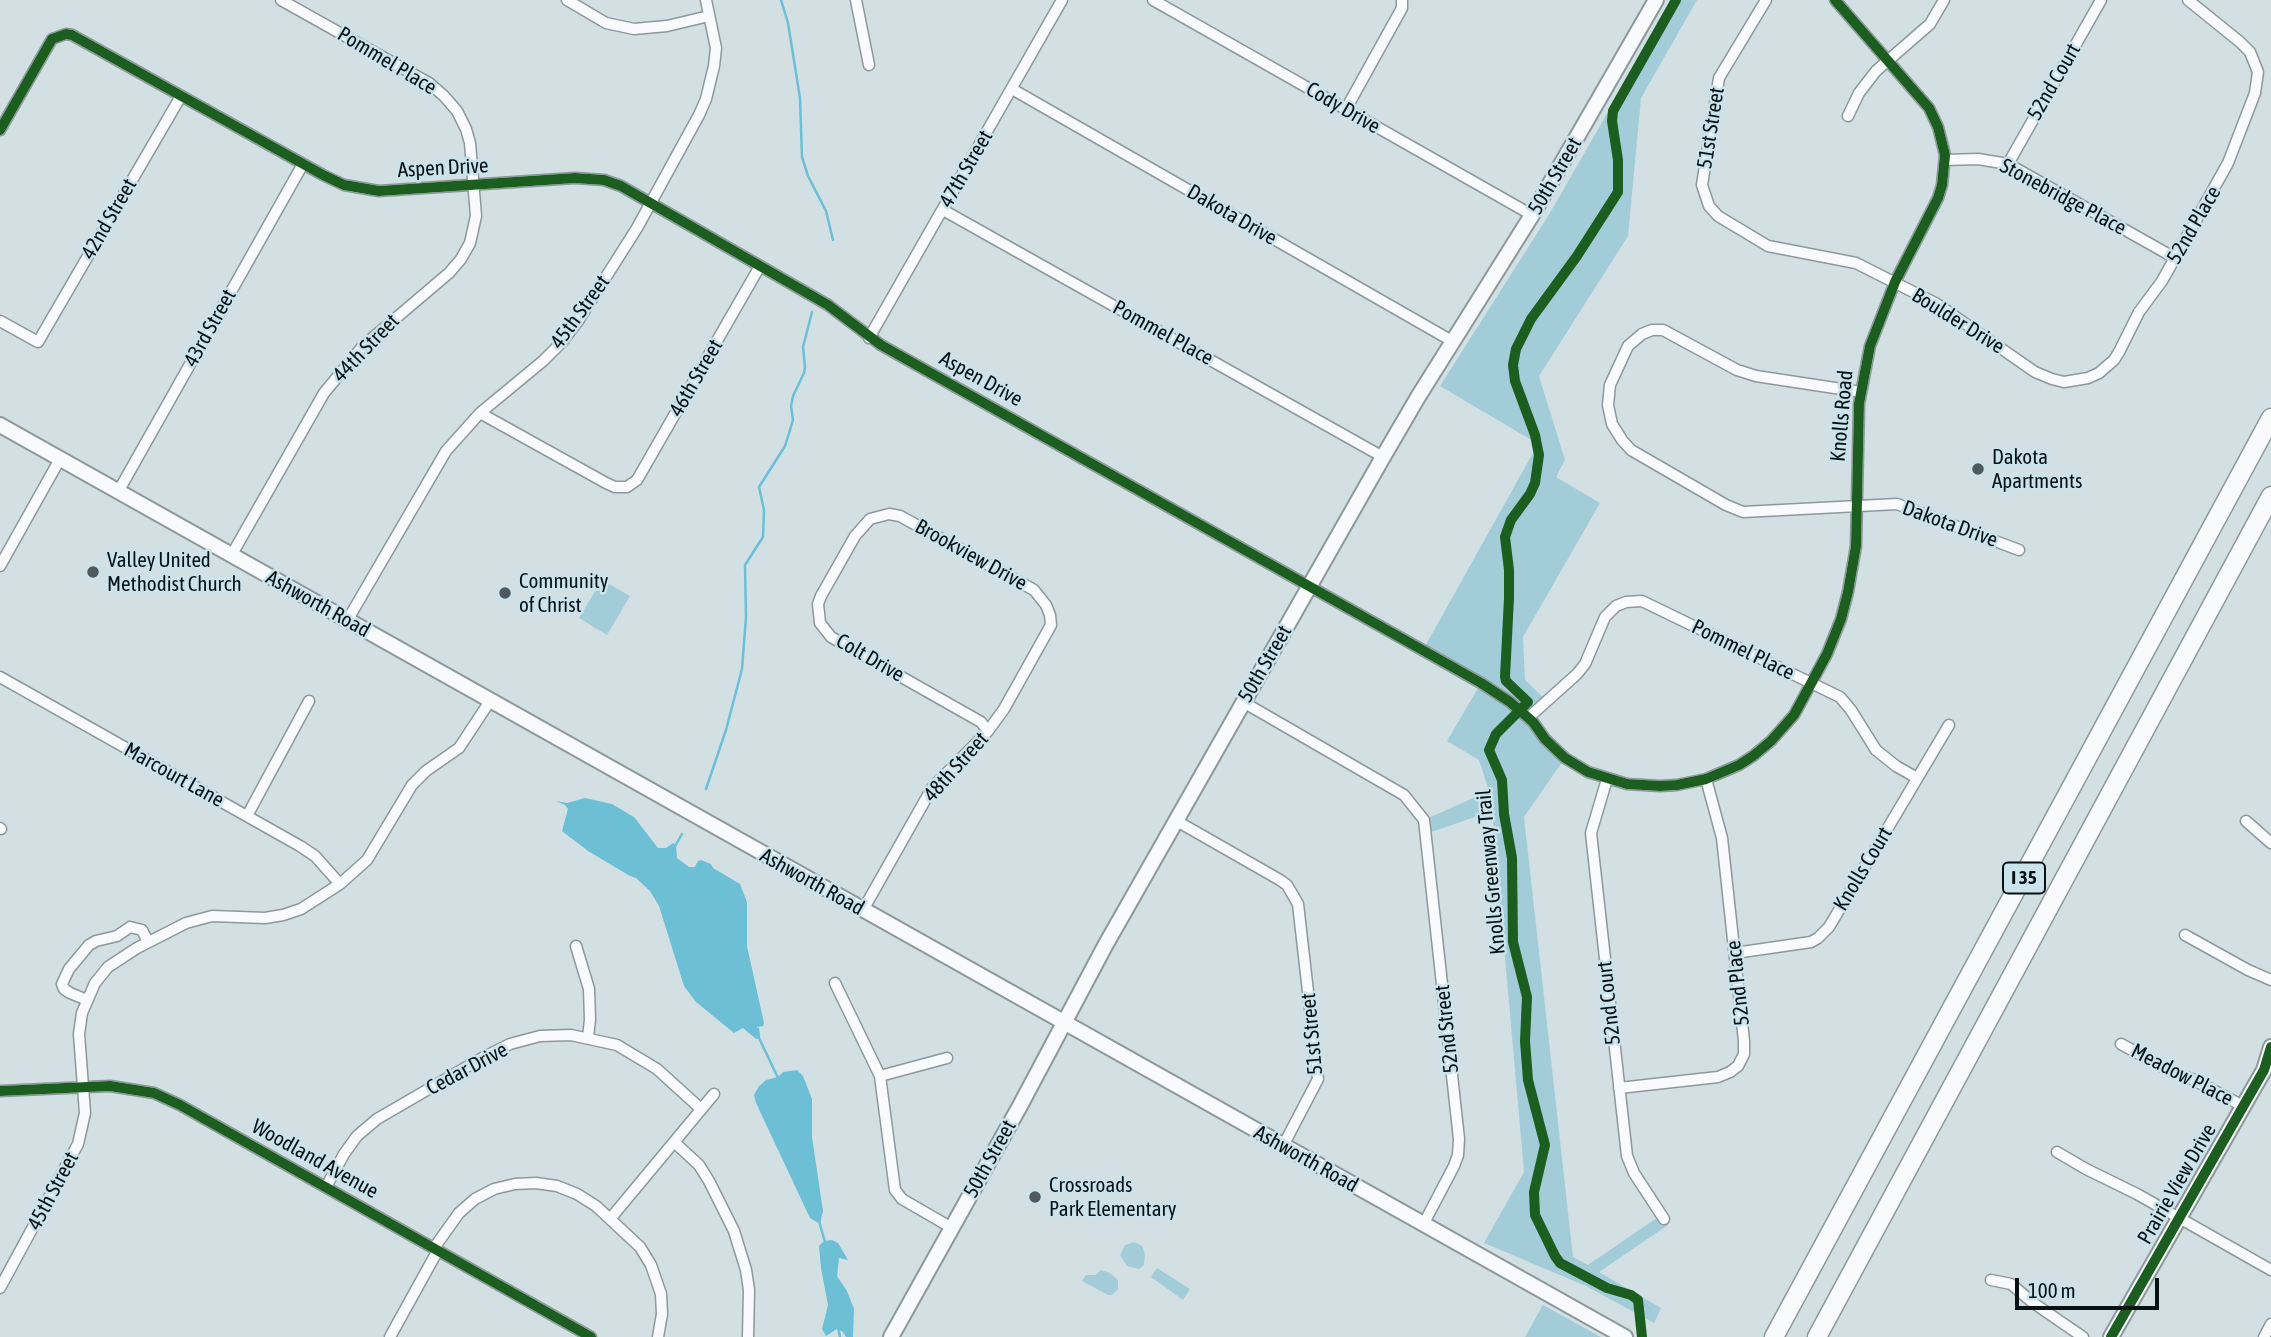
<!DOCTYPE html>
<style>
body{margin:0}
#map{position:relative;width:2271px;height:1337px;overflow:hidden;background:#d2e0e4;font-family:"Asap Condensed",sans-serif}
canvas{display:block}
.scale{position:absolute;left:2015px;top:1278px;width:144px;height:32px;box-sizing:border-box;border:4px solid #081114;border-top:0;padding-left:9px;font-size:21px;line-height:24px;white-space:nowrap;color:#081114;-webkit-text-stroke:5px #cae3ec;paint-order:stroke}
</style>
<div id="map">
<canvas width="2271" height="1337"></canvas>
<div class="scale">100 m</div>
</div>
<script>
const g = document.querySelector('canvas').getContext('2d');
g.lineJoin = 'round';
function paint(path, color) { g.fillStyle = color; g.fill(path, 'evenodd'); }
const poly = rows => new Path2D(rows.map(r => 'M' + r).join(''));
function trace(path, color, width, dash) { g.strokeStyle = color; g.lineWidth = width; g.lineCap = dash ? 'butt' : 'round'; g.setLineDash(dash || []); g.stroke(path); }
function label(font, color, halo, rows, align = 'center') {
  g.font = font + ' "Asap Condensed",sans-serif'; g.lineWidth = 5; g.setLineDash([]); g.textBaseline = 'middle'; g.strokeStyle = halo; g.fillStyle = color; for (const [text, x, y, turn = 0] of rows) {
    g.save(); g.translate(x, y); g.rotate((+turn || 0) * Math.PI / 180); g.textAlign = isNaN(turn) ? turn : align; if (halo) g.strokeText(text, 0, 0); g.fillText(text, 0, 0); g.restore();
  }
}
const green = poly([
 [1672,0,1697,0,1641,98,1628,236,1539,376,1565,460,1556,477,1600,503,1523,637,1525,680,1547,701,1528,718,1565,758,1524,817,1573,1257,1588,1265,1661,1215,1668,1225,1599,1272,1661,1308,1654,1323,1586,1286,1484,1243,1524,1172,1492,811,1426,834,1424,820,1489,791,1479,760,1447,741,1481,683,1423,650,1538,444,1440,386,1550,213],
 [602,580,630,596,607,635,579,618],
 [1134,1242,1142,1246,1145,1254,1144,1265,1139,1269,1127,1266,1120,1255,1125,1245],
 [1157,1268,1190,1289,1183,1300,1151,1277],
 [1101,1270,1110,1273,1118,1280,1118,1289,1112,1295,1108,1295,1082,1281,1086,1275,1095,1275],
 [1543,1305,1601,1337,1525,1337]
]);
const water = poly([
 [585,798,612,804,634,817,658,848,666,848,673,843,676,845,677,858,689,867,695,867,698,861,701,860,711,864,713,868,740,884,747,902,747,946,764,1023,763,1026,757,1027,759,1038,756,1039,743,1028,734,1033,696,1002,684,986,659,906,650,891,636,878,630,876,588,851,562,831,568,809,565,805,556,801,567,803],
 [797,1070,803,1076,812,1099,812,1137,823,1211,820,1224,810,1218,756,1103,754,1095,759,1086,766,1080,778,1077,783,1072],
 [832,1240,838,1243,848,1260,839,1258,837,1276,847,1291,854,1309,853,1337,846,1337,843,1332,837,1329,826,1336,822,1329,828,1305,821,1268,819,1246,824,1241]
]);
const stream = poly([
 [781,0,788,23,800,98,802,157,808,176,826,211,833,240],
 [706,789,726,730,742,669,746,617,745,565,763,537,764,510,759,487,785,446,793,420,791,406,793,396,804,373,805,367,803,347,812,312],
 [674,848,682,834],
 [758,1029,759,1038,779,1080],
 [819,1221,825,1242],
 [838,1327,840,1337]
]);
const street = poly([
 [567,0,606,23,634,29,667,26,709,16],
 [856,0,869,65],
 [1153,0,1532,215],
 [1766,0,1719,78,1702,185,1709,206,1718,216,1768,246,1856,263,1937,304,2035,372,2052,379,2064,382,2088,378,2099,373,2114,360,2119,352,2139,312,2162,281,2228,163,2255,93,2258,72,2250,52,2240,42,2188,0],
 [1012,89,1452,341],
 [1346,109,1402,8,1402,0],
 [1848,116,1859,93,1876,71,1930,24,1944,0],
 [0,130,52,39,66,34,72,35,323,175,344,185,379,191,575,178,604,180,621,186,828,305,881,345,1481,683,1510,702,1533,722,1545,739,1565,758,1588,772,1627,784,1660,786,1677,785,1706,779,1739,765,1753,756,1771,741,1794,715,1827,654,1841,619,1848,592,1856,546,1859,404,1870,346,1895,282,1938,198,1942,185,1945,155,1938,127,1929,108,1835,0],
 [1945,160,1978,159,2008,164,2175,258],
 [2008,164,2101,0],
 [943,210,1383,457],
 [0,321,38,342,181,96],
 [869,338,1062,0],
 [1861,392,1756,376,1737,370,1663,330,1652,330,1642,334,1628,346,1610,385,1608,405,1612,424,1622,440,1631,450,1726,505,1743,512,1897,504,2019,550],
 [480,413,606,483,615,487,627,487,637,480,760,266],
 [118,492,303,164],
 [231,556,324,393,363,346,449,273,461,259,470,243,476,216,470,143,466,129,457,111,444,96,429,83,281,0],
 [0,566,60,459],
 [347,621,446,451,480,413,543,361,562,342,578,321,637,228,699,115,706,99,714,66,716,48,706,0],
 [0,677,300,846,315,856,340,884],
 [1243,702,1404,795,1424,820,1459,1139,1458,1155,1454,1166,1423,1225],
 [1528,718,1577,674,1585,664,1605,617,1616,606,1626,602,1642,601,1840,697,1851,710,1876,750,1896,766,1917,778],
 [1607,779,1591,833,1625,1138,1627,1156,1634,1173,1664,1219],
 [247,816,309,701],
 [1175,820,1280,880,1287,885,1298,904,1318,1079,1283,1146],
 [2246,821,2271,843],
 [0,828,1,829],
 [863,910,932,788,988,731,1004,709,1051,625,1050,615,1046,605,1034,590,900,516,889,514,870,519,855,536,821,596,818,604,820,623,831,637,981,722,988,731],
 [2185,935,2248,970,2271,980],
 [576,946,589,989,590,1020,588,1037],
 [1735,953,1811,942,1818,938,1829,927,1949,725],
 [835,983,880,1076,895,1190,902,1199,952,1228],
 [87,1000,70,993,64,989,62,984,69,969,89,945,96,941,117,936,130,927,142,930,148,942],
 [2121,1044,2170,1071,2192,1079,2243,1106],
 [880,1076,947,1058],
 [1619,1088,1718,1077,1730,1072,1738,1066,1744,1054,1744,1041,1722,838,1706,779],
 [0,1091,110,1086,154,1093,180,1105,591,1337],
 [674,1142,699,1165,709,1181,734,1231,746,1270,749,1290,748,1337],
 [2057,1152,2086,1169,2137,1194,2271,1270],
 [326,1187,344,1154,357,1136,377,1119,482,1058,510,1044,540,1036,571,1035,617,1045,657,1069,701,1109],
 [610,1219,714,1094],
 [434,1248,459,1213,475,1199,494,1189,515,1184,536,1183,557,1186,577,1194,596,1206,625,1233,640,1247,651,1265,661,1294,662,1314,658,1337],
 [1991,1280,2011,1284,2032,1302,2083,1337],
 [0,1288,78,1144,85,1113,79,1034,82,1013,95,983,108,967,137,948,186,923,212,916,265,918,283,915,301,909,340,884,367,860,412,785,426,771,459,748,490,701],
 [390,1337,438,1250],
 [2264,1337,2271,1324]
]);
const secondary = poly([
 [0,425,1625,1337],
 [891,1337,1021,1104,1106,944,1383,457,1418,397,1532,215,1656,0],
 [2111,1337,2264,1070,2271,1047]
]);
const highway = poly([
 [1774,1337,2271,418],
 [1817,1337,2271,496]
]);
const cycleway = poly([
 [0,130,52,39,66,34,72,35,323,175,344,185,379,191,575,178,604,180,621,186,828,305,881,345,1481,683,1510,702,1533,722,1545,739,1565,758,1588,772,1627,784,1660,786,1677,785,1706,779,1739,765,1753,756,1771,741,1794,715,1827,654,1841,619,1848,592,1856,546,1859,404,1870,346,1895,282,1938,198,1942,185,1945,155,1938,127,1929,108,1835,0],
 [0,1091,110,1086,154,1093,180,1105,591,1337],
 [1642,1337,1638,1300,1631,1295,1607,1288,1560,1263,1555,1256,1535,1215,1534,1192,1545,1145,1528,1080,1525,1041,1527,997,1513,942,1512,858,1504,814,1502,780,1489,750,1496,734,1528,702,1506,681,1505,677,1509,598,1509,570,1505,537,1511,520,1530,494,1535,483,1539,455,1535,435,1515,381,1513,365,1516,349,1531,319,1577,256,1618,192,1618,160,1612,121,1613,111,1676,0],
 [2111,1337,2264,1070,2271,1047]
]);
const markers = [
 [1978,469,7,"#4f595d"],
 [93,572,7,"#4f595d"],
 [505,593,7,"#4f595d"],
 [1035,1197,7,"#4f595d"]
];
const shields = [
 [2024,878,42]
];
const shieldNames = [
 ["I 35",2024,878]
];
const streetNames = [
 ["Pommel Place",387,61,31],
 ["52nd Court",2054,82,-60],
 ["Cody Drive",1343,108,30],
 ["51st Street",1711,128,-81],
 ["Aspen Drive",443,168,-3],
 ["47th Street",966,169,-60],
 ["50th Street",1555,176,-60],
 ["Stonebridge Place",2063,197,28],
 ["Dakota Drive",1232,215,30],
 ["42nd Street",109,219,-60],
 ["52nd Place",2194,225,-60],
 ["45th Street",580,312,-54],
 ["Boulder Drive",1958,321,32],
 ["43rd Street",210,328,-61],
 ["Pommel Place",1163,333,29],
 ["44th Street",366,348,-46],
 ["46th Street",696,378,-60],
 ["Aspen Drive",981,379,29],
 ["Knolls Road",1842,416,-85],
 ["Dakota Drive",1950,524,20],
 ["Brookview Drive",971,555,29],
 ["Ashworth Road",318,604,29],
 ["Pommel Place",1743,650,26],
 ["Colt Drive",870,658,30],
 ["50th Street",1265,664,-60],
 ["48th Street",956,767,-48],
 ["Marcourt Lane",174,775,29],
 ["Knolls Court",1863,869,-59],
 ["Knolls Greenway Trail",1491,872,-95],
 ["Ashworth Road",812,882,29],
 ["52nd Place",1738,983,-96],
 ["52nd Court",1609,1003,-96],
 ["52nd Street",1447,1029,-96],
 ["51st Street",1312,1034,-95],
 ["Cedar Drive",467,1069,-28],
 ["Meadow Place",2182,1075,27],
 ["Woodland Avenue",315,1159,29],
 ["50th Street",990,1159,-61],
 ["Ashworth Road",1306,1159,29],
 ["Prairie View Drive",2177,1184,-60],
 ["45th Street",53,1191,-62]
];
const poiNames = [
 ["Dakota",1992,457],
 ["Apartments",1992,481],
 ["Valley United",107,560],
 ["Methodist Church",107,584],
 ["Community",519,581],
 ["of Christ",519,605],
 ["Crossroads",1049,1185],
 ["Park Elementary",1049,1209]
];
paint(green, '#a3ccd9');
paint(water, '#6dbfd6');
trace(stream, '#6dbfd6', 2.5);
trace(street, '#8d989b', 13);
trace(secondary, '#8d989b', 18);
trace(highway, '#8d989b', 21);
trace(street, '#f8fafb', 10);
trace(secondary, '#f8fafb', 14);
trace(highway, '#f8fafb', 18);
trace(cycleway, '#1b5e20', 10);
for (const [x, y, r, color] of markers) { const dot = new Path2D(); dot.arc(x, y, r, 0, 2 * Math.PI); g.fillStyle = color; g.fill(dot); trace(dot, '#cae3ec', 2.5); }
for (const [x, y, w] of shields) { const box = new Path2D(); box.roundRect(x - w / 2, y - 15.5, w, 31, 5); g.fillStyle = '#cae3ec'; g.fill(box); trace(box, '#081114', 2); }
label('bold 19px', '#081114', null, shieldNames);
label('21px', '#081114', '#cae3ec', streetNames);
label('21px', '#081114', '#cae3ec', poiNames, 'left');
</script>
